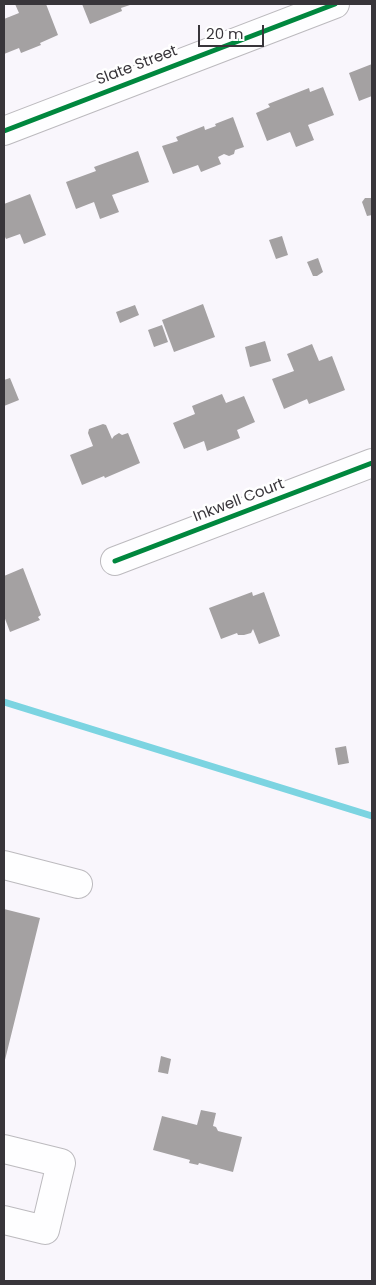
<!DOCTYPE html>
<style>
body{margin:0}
#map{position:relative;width:376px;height:1285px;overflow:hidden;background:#f9f6fc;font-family:Poppins,sans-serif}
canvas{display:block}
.frame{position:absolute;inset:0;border:5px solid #38353a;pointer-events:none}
.scale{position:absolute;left:198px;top:25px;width:66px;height:22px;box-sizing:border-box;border:2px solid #38353a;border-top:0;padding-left:6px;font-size:15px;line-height:18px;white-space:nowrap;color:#38353a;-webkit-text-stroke:4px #fff;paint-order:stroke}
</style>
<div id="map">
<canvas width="376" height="1285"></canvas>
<div class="frame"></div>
<div class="scale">20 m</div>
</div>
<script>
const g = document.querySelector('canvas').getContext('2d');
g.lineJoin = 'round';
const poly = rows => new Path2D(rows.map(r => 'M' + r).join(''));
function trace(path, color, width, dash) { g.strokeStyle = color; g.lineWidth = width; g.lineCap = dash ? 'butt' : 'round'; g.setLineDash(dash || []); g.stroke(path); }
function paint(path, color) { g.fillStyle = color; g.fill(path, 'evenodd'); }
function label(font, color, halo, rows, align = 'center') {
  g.font = font + ' Poppins,sans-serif'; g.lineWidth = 5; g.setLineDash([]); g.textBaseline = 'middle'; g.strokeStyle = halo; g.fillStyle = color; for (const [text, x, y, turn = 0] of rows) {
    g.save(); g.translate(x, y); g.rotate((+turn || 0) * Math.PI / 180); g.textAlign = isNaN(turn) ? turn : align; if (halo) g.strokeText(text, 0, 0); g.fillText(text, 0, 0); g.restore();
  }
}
const stream = poly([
 [4,702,372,816]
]);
const building = poly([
 [15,4,46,4,58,35,40,43,41,45,21,53,19,48,4,54,4,19,19,13],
 [82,4,133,4,121,8,122,11,90,24],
 [372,64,372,96,359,101,349,73],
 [323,87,334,115,308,125,314,140,296,147,290,132,267,141,256,113,270,107,268,104,309,88,310,92],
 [233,117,244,147,235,150,234,154,229,156,224,154,218,157,221,164,201,172,198,165,173,174,162,146,178,141,176,137,204,126,205,130,216,126,215,124],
 [138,151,149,182,112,195,119,212,100,219,94,202,76,209,66,182,96,171,94,167],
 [30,194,46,235,24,244,20,234,6,239,4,235,4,204],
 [365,198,372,198,372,215,367,216,362,202],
 [282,236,288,255,276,259,269,240],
 [318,258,323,272,317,276,313,276,307,262],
 [203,304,215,337,174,352,162,320],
 [135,305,139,315,120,323,116,312],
 [162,325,168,342,154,347,148,330],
 [265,341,271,361,250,367,245,347],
 [312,344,319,361,332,356,345,390,309,404,307,399,284,409,272,379,294,371,287,354],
 [10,378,19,400,4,406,4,380],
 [222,394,226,403,244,396,255,422,237,430,240,438,207,451,204,441,184,449,173,423,195,414,192,406],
 [103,424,106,425,112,439,114,436,119,433,122,435,128,433,140,463,105,478,104,476,82,485,70,455,93,446,88,433,89,429],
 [23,568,41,615,38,617,40,620,10,632,4,616,4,576],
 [252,592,253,596,264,592,280,636,259,644,253,629,251,633,244,635,238,635,237,633,221,639,209,608],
 [346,746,349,763,338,765,335,748],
 [4,909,40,918,4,1064],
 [161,1056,171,1059,168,1074,158,1072],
 [201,1110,216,1113,213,1126,216,1127,218,1131,242,1137,233,1172,199,1163,198,1165,189,1163,190,1160,153,1150,162,1116,197,1125]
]);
const minor = poly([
 [4,131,335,4],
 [115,561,372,463],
 [4,865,78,884],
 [4,1149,61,1163,45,1230,4,1220]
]);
const cycleway = poly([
 [4,131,335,4],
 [115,561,372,463]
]);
const streetNames = [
 ["Slate Street",137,66,-21],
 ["Inkwell Court",239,501,-21]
];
trace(stream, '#7cd4e1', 7);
paint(building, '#a4a1a2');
trace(minor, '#bcbabe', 30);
trace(minor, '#fefeff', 28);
trace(cycleway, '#00873e', 5);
label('15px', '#38353a', '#fff', streetNames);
</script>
